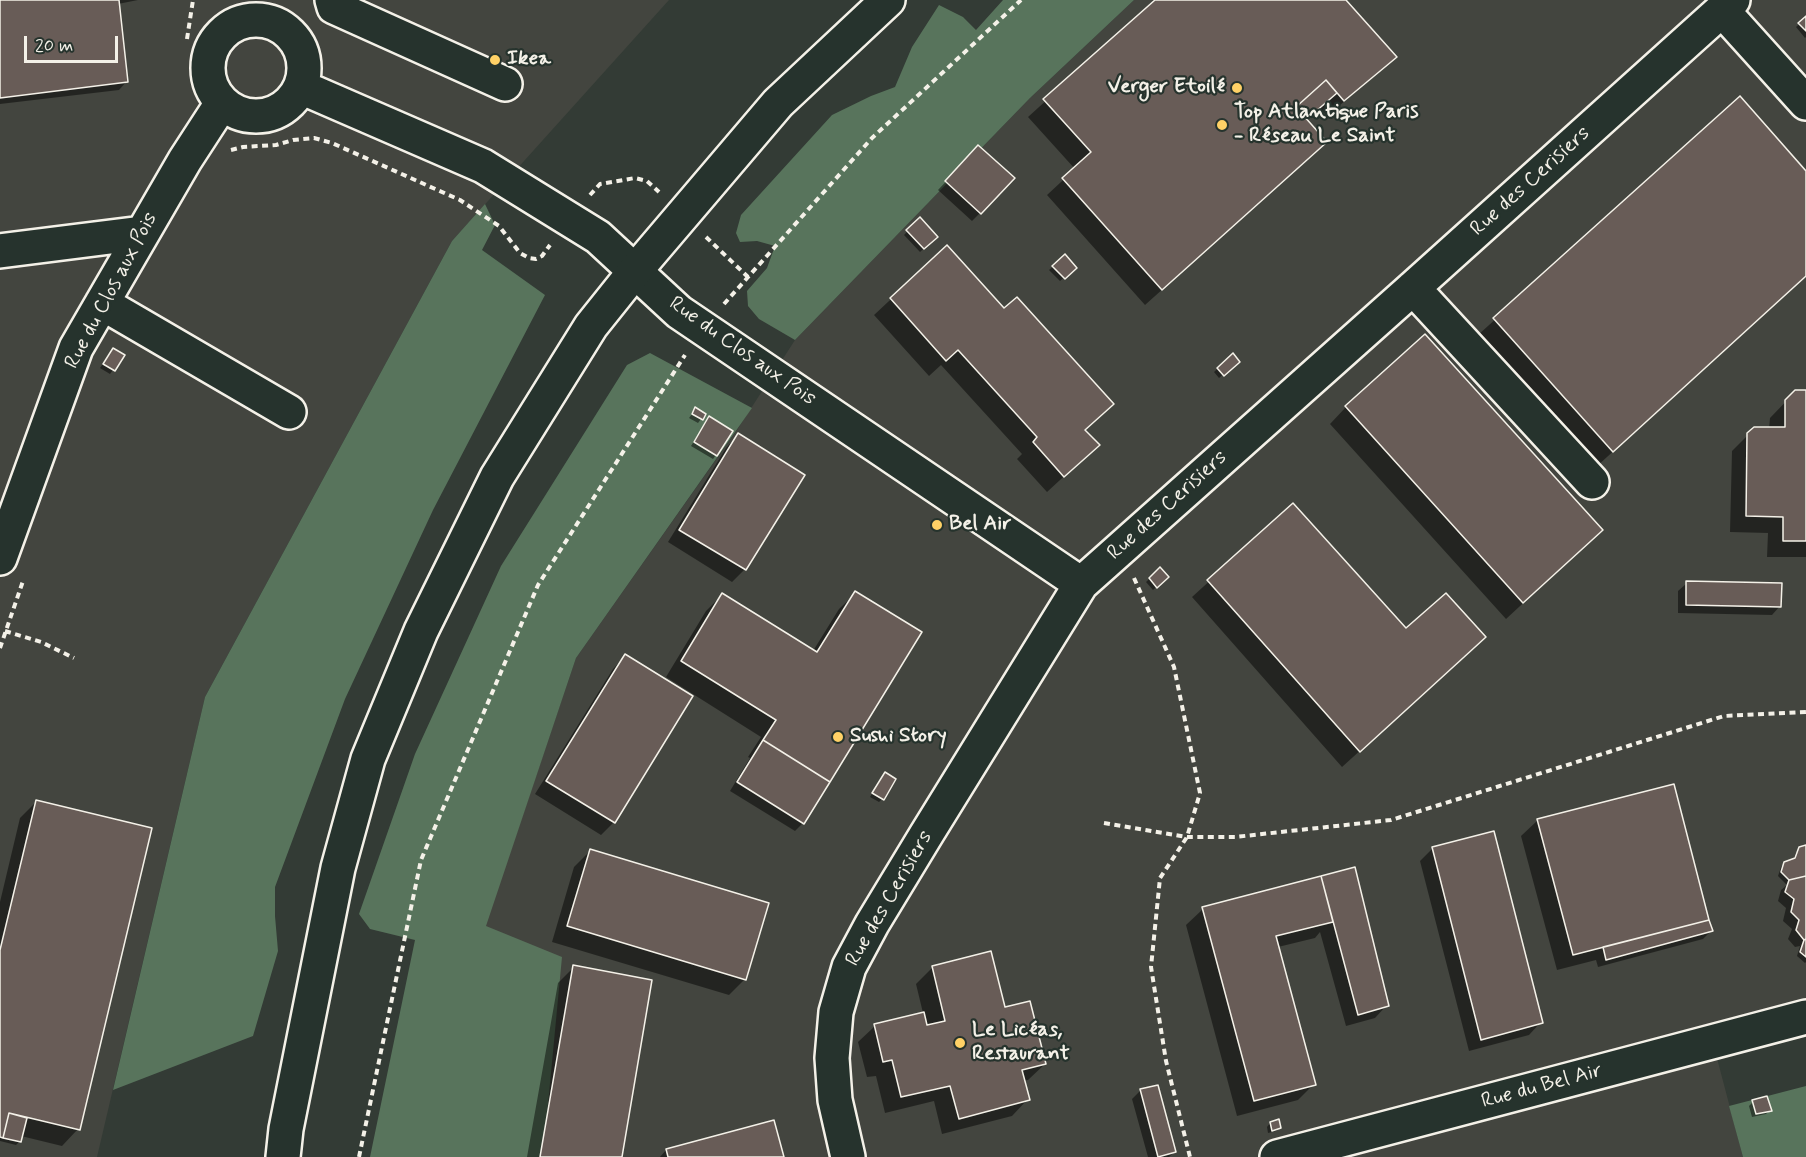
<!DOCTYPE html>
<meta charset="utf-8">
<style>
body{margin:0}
#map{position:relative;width:1806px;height:1157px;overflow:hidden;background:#333b35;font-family:Mynerve,sans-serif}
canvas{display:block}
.scale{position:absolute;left:24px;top:36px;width:94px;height:27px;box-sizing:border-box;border:3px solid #f4f1e8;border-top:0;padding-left:8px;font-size:18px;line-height:21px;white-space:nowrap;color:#f4f1e8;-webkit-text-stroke:4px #26332d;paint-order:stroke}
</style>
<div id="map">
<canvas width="1806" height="1157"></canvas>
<div class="scale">20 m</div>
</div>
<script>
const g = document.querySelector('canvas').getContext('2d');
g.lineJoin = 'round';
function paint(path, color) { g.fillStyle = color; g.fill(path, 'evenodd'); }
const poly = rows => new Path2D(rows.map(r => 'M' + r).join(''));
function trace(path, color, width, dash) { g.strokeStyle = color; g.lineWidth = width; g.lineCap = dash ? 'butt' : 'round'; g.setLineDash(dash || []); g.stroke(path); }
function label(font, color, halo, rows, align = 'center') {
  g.font = font + ' Mynerve,sans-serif'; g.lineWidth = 4.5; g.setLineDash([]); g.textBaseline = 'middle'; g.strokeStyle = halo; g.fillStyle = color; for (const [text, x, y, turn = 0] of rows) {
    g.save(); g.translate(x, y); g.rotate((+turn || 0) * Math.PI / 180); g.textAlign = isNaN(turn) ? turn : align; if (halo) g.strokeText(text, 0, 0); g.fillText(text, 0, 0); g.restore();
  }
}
const built = poly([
 [0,0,669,0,452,241,205,697,97,1157,0,1157],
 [1134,0,1806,0,1806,1017,1713,1043,1743,1157,543,1157,485,926,576,658,737,430,795,340,1030,98]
]);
const green = poly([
 [1003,0,1134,0,1030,98,795,340,759,319,748,306,747,291,767,268,775,246,757,241,740,242,736,233,741,215,832,115,871,96,895,87,912,47,939,5,963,17,976,30],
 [485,204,495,225,482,250,545,295,433,510,345,699,275,887,275,916,278,951,253,1036,113,1090,205,697,452,241],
 [650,353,752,408,576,658,486,926,562,957,543,1157,370,1157,415,940,370,929,359,914,415,754,501,566,627,365],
 [1806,1086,1806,1157,1743,1157,1729,1106]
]);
const shadow = poly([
 [0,0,138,0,118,4,127,81,119,90,0,104],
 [1157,0,1344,0,1395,57,1378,73,1327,116,1319,107,1305,119,1309,158,1145,305,1047,195,1075,169,1028,117],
 [1806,18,1806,37,1805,38,1796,27],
 [1740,98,1806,173,1806,276,1596,467,1478,335],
 [978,148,980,213,972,221,938,190],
 [919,219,936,237,920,252,904,235],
 [947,247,1004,311,1084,431,1098,445,1047,492,1017,459,1022,454,941,365,929,376,874,315],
 [1065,256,1075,268,1060,281,1049,270],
 [113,349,123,356,110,374,100,368],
 [1232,355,1238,362,1219,378,1214,372],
 [1796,391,1806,392,1806,557,1767,557,1768,533,1730,532,1732,451,1755,428,1769,429,1770,418],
 [1346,407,1585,546,1506,619,1330,424],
 [696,409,704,415,698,423,689,418],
 [709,418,716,455,713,459,691,446],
 [738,435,803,475,745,569,732,582,668,542,726,448],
 [1293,505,1406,630,1468,653,1342,767,1192,597],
 [1160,569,1167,577,1153,590,1146,582],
 [1687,583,1780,606,1772,615,1678,613,1678,591],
 [856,593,803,823,795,831,730,791,750,758,748,757,761,737,666,677,706,611,722,595,813,651,839,609],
 [625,656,691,697,614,822,601,835,535,794,613,669],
 [882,777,882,799,879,802,870,797],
 [36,802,78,1129,62,1146,21,1136,20,1141,16,1145,0,1141,0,902,20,818],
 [1538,820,1711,931,1703,939,1598,967,1596,960,1557,970,1521,836],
 [1806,847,1806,962,1805,963,1797,956,1800,946,1795,947,1788,939,1792,929,1783,921,1786,908,1778,901,1781,890,1787,885,1778,876,1781,867,1785,863,1793,860,1796,853,1800,848],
 [1433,848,1541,1022,1529,1035,1469,1051,1420,861],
 [590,851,745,979,729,995,552,942,574,867],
 [1353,869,1387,1005,1375,1018,1346,1026,1320,932,1315,938,1278,947,1314,1084,1298,1100,1237,1116,1186,925,1203,909],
 [990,953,1004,1009,1045,1064,1028,1080,1023,1081,1028,1099,1012,1116,942,1134,934,1101,885,1113,876,1076,867,1077,858,1042,875,1026,923,1013,916,984,932,968],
 [574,967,620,1157,527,1157,558,983],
 [1141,1090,1174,1152,1169,1157,1148,1157,1132,1099],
 [1753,1102,1770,1110,1766,1114,1752,1117,1749,1106],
 [773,1122,782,1157,660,1157,666,1150],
 [1270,1123,1280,1128,1276,1131,1268,1133,1267,1127]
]);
const building = poly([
 [0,0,119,0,128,82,0,98,0,0],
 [1155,0,1346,0,1397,57,1344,101,1326,80,1296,107,1327,142,1162,290,1062,178,1091,152,1043,99,1155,0],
 [1806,16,1806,31,1798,23,1806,16],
 [1326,80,1337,93,1307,119,1296,107,1326,80],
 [1740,96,1806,171,1806,276,1613,452,1493,318,1740,96],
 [978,145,1015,178,981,214,945,181,978,145],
 [920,217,938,237,924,249,906,230,920,217],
 [947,245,1004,308,1017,297,1114,404,1085,430,1100,445,1064,477,1033,442,1037,437,958,350,946,361,890,298,947,245],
 [1065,254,1077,268,1065,279,1052,266,1065,254],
 [1425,334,1603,530,1523,603,1345,406,1425,334],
 [113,348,125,355,115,371,103,364,113,348],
 [1233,353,1240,362,1224,376,1217,368,1233,353],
 [1795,390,1806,390,1806,541,1783,541,1783,517,1746,516,1747,433,1754,427,1785,427,1785,400,1795,390],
 [695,407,706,414,703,420,692,414,695,407],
 [709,416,733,431,717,456,694,442,709,416],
 [738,433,805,475,746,570,679,530,738,433],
 [1293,503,1406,628,1446,593,1486,637,1360,752,1207,580,1293,503],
 [1160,567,1169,577,1157,588,1149,578,1160,567],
 [1686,581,1782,583,1781,607,1686,605,1686,581],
 [855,591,922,632,830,782,763,740,776,720,681,661,722,593,817,652,855,591],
 [625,654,693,696,615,823,546,781,625,654],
 [763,740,830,782,804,824,737,782,763,740],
 [885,772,896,779,884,800,872,793,885,772],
 [1674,784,1709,920,1573,955,1537,819,1674,784],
 [36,800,152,828,80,1130,9,1113,3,1138,0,1137,0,950,36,800],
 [1494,831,1543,1023,1481,1040,1432,847,1494,831],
 [1806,845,1806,876,1789,880,1781,872,1784,862,1795,858,1799,847,1806,845],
 [590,849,769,903,746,980,567,926,590,849],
 [1355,867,1389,1006,1358,1015,1321,876,1355,867],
 [1321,876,1333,922,1276,936,1316,1085,1254,1101,1202,907,1321,876],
 [1806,876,1806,939,1804,940,1796,930,1799,920,1791,912,1794,899,1785,892,1789,880,1806,876],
 [1709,920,1713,931,1606,960,1603,947,1709,920],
 [1806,939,1806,957,1800,952,1804,940,1806,939],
 [991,951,1005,1007,1030,1001,1046,1064,1022,1070,1030,1100,959,1119,950,1086,901,1097,892,1060,883,1062,874,1024,924,1012,927,1025,945,1021,932,966,991,951],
 [573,965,652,980,622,1157,540,1157,573,965],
 [1158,1085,1176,1152,1158,1157,1140,1089,1158,1085],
 [1767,1096,1772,1111,1756,1114,1752,1100,1767,1096],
 [9,1113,27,1118,21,1142,3,1138,9,1113],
 [1279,1119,1281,1128,1272,1131,1270,1122,1279,1119],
 [774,1120,784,1157,668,1157,666,1149,774,1120]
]);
const path = poly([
 [187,39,193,0],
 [231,150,243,147,276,145,293,140,314,138,332,143,460,200,499,226,520,253,529,258,536,259,542,256,550,245],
 [590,195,600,184,635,178,647,181,659,192],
 [706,237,748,277],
 [724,304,872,138,1021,0],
 [1134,578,1174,667,1200,793,1187,837,1160,878,1151,967,1166,1061,1190,1157],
 [5,631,41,642,74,658],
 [0,648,23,581],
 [1104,823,1187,837,1235,837,1391,820,1724,716,1806,712],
 [359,1157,421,860,538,585,685,355]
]);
const minor = poly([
 [332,0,334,7,505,84],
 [1722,10,1806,103],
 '208 68a48 48 0 1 1 96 0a48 48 0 1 1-96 0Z',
 [301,87,483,166,598,237,679,312,1081,584],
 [0,251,142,233],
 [1413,288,1592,482],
 [102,303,289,412],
 [0,558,76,348,185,160,222,103],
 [848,1157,835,1100,832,1058,836,1012,849,967,872,924,926,835,1081,584,1413,288,1733,0],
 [1277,1157,1806,1017]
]);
const major = poly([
 [283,1157,286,1129,338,868,368,759,421,631,497,477,591,326,635,271,778,103,888,0]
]);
const markers = [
 [495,60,6,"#ffd166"],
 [1237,88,6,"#ffd166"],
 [1222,125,6,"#ffd166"],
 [937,525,6,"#ffd166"],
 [838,737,6,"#ffd166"],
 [960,1043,6,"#ffd166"]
];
const poiNames = [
 ["Ikea",507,60],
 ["Verger Etoilé",1225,88,"right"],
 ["Top Atlantique Paris",1234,113],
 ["- Réseau Le Saint",1234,137],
 ["Bel Air",949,525],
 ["Sushi Story",850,737],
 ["Le Licéas,",972,1031],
 ["Restaurant",972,1055]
];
const streetNames = [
 ["Rue des Cerisiers",1531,182,-42],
 ["Rue du Clos aux Pois",112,291,-62],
 ["Rue du Clos aux Pois",742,352,35],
 ["Rue des Cerisiers",1168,506,-42],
 ["Rue des Cerisiers",890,899,-60],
 ["Rue du Bel Air",1542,1087,-15]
];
paint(built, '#43453f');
paint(green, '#58745c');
paint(shadow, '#0007');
paint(building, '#685c57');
trace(building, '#f4f1e8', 1.5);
trace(minor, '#f4f1e8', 38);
trace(major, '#f4f1e8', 38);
trace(path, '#f4f1e8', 4, [6, 4.5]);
trace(minor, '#26332d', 33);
trace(major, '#26332d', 33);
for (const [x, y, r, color] of markers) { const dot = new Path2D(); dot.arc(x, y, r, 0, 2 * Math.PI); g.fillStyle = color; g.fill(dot); trace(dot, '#26332d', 2); }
label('bold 21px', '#f4f1e8', '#26332d', poiNames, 'left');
label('21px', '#f4f1e8', '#26332d', streetNames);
</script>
